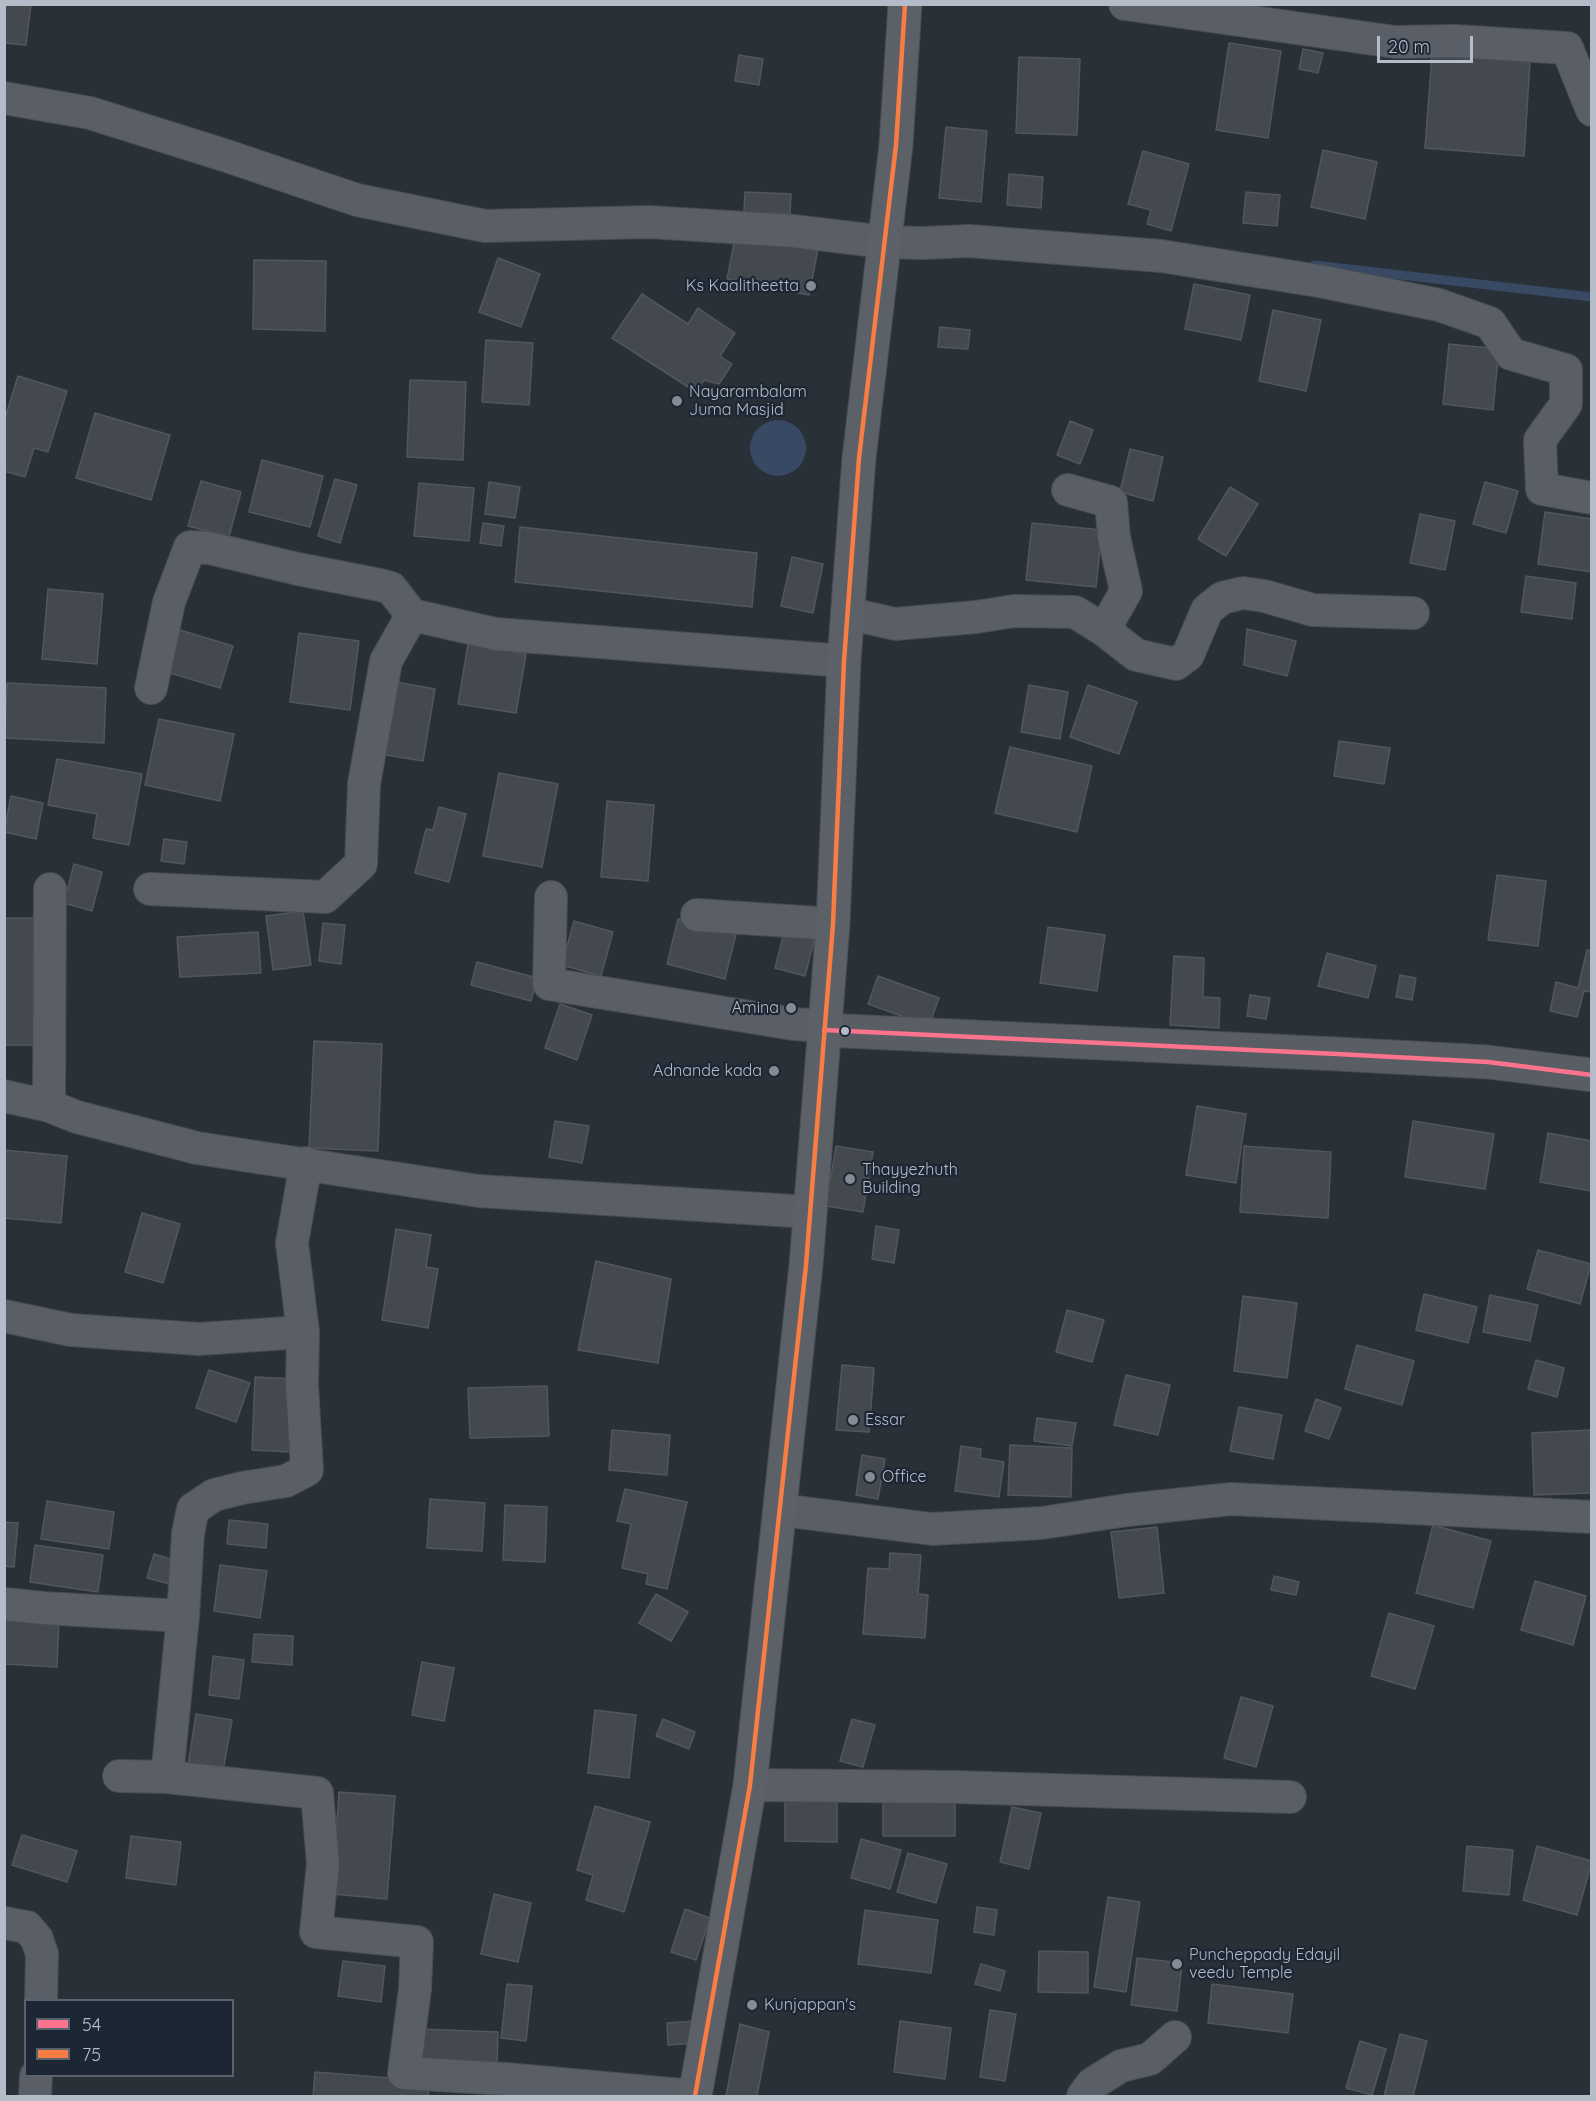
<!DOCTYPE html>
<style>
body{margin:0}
#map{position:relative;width:1596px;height:2101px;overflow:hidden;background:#2a3038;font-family:Quicksand,sans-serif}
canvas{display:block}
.frame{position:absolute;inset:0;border:6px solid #b4bcc9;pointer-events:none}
.legend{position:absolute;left:24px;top:1999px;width:210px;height:78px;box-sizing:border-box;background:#1d2633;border:2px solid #59626f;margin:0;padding:8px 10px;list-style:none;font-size:18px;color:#b4bcc9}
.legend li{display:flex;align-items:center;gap:12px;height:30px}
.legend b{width:30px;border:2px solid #59626f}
.scale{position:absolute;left:1377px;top:36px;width:96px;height:27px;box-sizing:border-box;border:3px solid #b4bcc9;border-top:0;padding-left:8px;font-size:18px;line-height:21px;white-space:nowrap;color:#b4bcc9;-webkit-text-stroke:4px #1d2633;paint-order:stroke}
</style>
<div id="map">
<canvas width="1596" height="2101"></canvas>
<div class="frame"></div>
<ul class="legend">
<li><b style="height:8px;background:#fc738d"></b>54</li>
<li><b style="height:8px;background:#f77d43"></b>75</li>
</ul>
<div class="scale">20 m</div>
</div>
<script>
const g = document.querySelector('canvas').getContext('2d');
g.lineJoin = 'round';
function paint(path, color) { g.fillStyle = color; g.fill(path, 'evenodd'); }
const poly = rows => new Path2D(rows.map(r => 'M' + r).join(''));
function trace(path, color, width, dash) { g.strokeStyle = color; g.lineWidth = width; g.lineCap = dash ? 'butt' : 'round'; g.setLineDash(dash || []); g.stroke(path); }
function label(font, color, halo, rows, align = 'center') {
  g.font = font + ' Quicksand,sans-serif'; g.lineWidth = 4.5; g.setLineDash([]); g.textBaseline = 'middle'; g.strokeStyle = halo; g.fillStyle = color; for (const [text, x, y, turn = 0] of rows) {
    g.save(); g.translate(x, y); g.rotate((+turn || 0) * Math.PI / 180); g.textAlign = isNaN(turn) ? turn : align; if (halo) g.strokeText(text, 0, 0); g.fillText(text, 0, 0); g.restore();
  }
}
const water = poly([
 '750 448a28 28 0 1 1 56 0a28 28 0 1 1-56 0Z'
]);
const stream = poly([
 [1314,265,1592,297]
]);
const building = poly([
 [4,4,31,4,26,45,4,43,4,4],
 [1229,43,1281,51,1268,138,1216,130,1229,43],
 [1303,49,1323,53,1318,73,1299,69,1303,49],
 [739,55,763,59,759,85,735,81,739,55],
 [1432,55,1530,62,1524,156,1425,148,1432,55],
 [1019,57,1080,59,1077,135,1016,133,1019,57],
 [946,127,987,131,981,202,939,198,946,127],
 [1323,150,1377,162,1365,219,1311,207,1323,150],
 [1143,151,1189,164,1171,231,1147,224,1151,210,1128,204,1143,151],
 [1009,174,1043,177,1041,208,1007,205,1009,174],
 [745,192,791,194,790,214,744,212,745,192],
 [1246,192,1280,195,1277,226,1243,223,1246,192],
 [736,233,818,249,809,295,727,279,736,233],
 [498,258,540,274,521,327,479,312,498,258],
 [254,260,326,261,325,331,253,329,254,260],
 [1194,284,1250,295,1241,340,1185,329,1194,284],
 [642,294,688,324,698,308,735,333,720,356,732,364,719,384,704,380,696,392,612,338,642,294],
 [1273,310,1321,320,1306,391,1259,381,1273,310],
 [940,327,970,330,968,349,938,347,940,327],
 [486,340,533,343,529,405,482,402,486,340],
 [1449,344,1499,349,1493,410,1443,404,1449,344],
 [18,376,67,391,48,452,34,448,25,477,4,471,4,421,18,376],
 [410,380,466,382,463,460,407,457,410,380],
 [95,413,170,435,151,500,76,478,95,413],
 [1070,421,1093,430,1080,464,1057,455,1070,421],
 [1130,449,1163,457,1153,501,1120,492,1130,449],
 [262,460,323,476,310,527,249,512,262,460],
 [335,479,357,485,340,543,318,536,335,479],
 [201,481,241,492,229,537,188,526,201,481],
 [489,482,520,487,515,518,485,514,489,482],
 [1485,482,1518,491,1506,533,1473,524,1485,482],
 [419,483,474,488,469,541,414,536,419,483],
 [1230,487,1258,504,1226,556,1198,539,1230,487],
 [1545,512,1592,519,1592,572,1538,564,1545,512],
 [1420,514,1455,521,1445,570,1410,563,1420,514],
 [483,523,504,526,501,546,480,543,483,523],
 [1032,523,1102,530,1096,587,1026,580,1032,523],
 [520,527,757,553,752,607,515,582,520,527],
 [792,557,823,564,813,613,781,606,792,557],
 [1526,576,1576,583,1572,619,1521,612,1526,576],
 [48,589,103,594,97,664,42,659,48,589],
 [1247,629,1296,641,1287,676,1244,665,1247,629],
 [180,630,233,646,220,688,167,672,180,630],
 [299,633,359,641,350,710,290,702,299,633],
 [468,644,526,654,516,713,458,704,468,644],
 [386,680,435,689,423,761,373,753,386,680],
 [7,683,106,688,104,743,5,738,7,683],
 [1029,685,1068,692,1060,739,1021,732,1029,685],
 [1088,685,1137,702,1119,754,1070,737,1088,685],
 [159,719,234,734,220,801,145,785,159,719],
 [1339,741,1390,748,1384,784,1334,776,1339,741],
 [1010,747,1092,766,1077,832,995,813,1010,747],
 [57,759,142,774,129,845,93,838,97,814,48,805,57,759],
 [499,773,558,784,542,867,483,856,499,773],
 [11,796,43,803,36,839,4,832,11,796],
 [607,801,654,805,648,881,601,877,607,801],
 [439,807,466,814,449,882,415,873,426,829,433,830,439,807],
 [164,839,187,842,184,864,161,861,164,839],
 [74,864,102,872,92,911,64,903,74,864],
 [1497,875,1546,881,1538,946,1488,940,1497,875],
 [303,911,311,965,273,970,266,916,303,911],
 [4,918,35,918,34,1045,4,1045,4,918],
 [678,919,736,934,725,979,667,964,678,919],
 [574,921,613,932,601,976,562,965,574,921],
 [323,923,345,925,341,964,319,961,323,923],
 [786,925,816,933,805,976,775,968,786,925],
 [1048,927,1105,935,1097,991,1040,983,1048,927],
 [258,932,261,973,180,977,177,937,258,932],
 [1587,950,1592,951,1592,992,1584,991,1577,1017,1550,1011,1556,982,1578,988,1587,950],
 [1327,953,1376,966,1368,998,1318,986,1327,953],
 [1174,956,1204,958,1203,997,1220,998,1219,1028,1170,1025,1174,956],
 [477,962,537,978,531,1001,471,985,477,962],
 [1400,975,1416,978,1412,1000,1396,997,1400,975],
 [878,976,939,998,929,1026,868,1004,878,976],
 [1250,995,1270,998,1266,1019,1247,1016,1250,995],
 [560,1004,592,1015,577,1060,545,1048,560,1004],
 [314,1041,382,1044,378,1151,309,1148,314,1041],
 [1197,1106,1246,1114,1236,1183,1186,1175,1197,1106],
 [555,1121,589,1126,582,1163,549,1157,555,1121],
 [1413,1121,1494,1134,1485,1189,1405,1177,1413,1121],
 [1548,1133,1592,1141,1591,1191,1540,1182,1548,1133],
 [836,1146,873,1152,863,1212,826,1206,836,1146],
 [1244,1146,1331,1152,1328,1218,1240,1212,1244,1146],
 [4,1150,67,1156,61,1223,4,1218,4,1150],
 [142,1213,180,1224,163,1283,125,1272,142,1213],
 [876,1226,899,1230,894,1263,872,1259,876,1226],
 [396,1229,431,1235,426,1267,438,1269,428,1328,382,1320,396,1229],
 [1538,1250,1591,1264,1580,1304,1527,1289,1538,1250],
 [596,1261,671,1279,658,1363,578,1350,596,1261],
 [1424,1294,1477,1307,1468,1343,1416,1330,1424,1294],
 [1490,1295,1538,1305,1530,1341,1483,1332,1490,1295],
 [1243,1296,1297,1303,1287,1378,1234,1371,1243,1296],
 [1067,1310,1104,1320,1092,1362,1056,1352,1067,1310],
 [1357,1345,1414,1361,1402,1405,1345,1389,1357,1345],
 [1536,1360,1564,1368,1557,1397,1528,1389,1536,1360],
 [842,1365,874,1368,869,1432,836,1430,842,1365],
 [209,1370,250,1383,236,1422,196,1408,209,1370],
 [1126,1375,1170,1385,1158,1435,1114,1425,1126,1375],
 [255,1377,294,1379,291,1452,252,1450,255,1377],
 [547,1386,549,1436,470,1438,468,1388,547,1386],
 [1316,1399,1341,1408,1329,1439,1305,1431,1316,1399],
 [1239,1407,1282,1415,1273,1459,1230,1451,1239,1407],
 [1037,1418,1076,1423,1072,1446,1034,1441,1037,1418],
 [612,1430,670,1435,667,1475,609,1470,612,1430],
 [1590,1430,1592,1493,1534,1495,1532,1433,1590,1430],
 [1010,1445,1072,1448,1071,1497,1008,1495,1010,1445],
 [961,1446,981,1449,980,1458,1004,1462,999,1497,955,1491,961,1446],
 [862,1455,885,1459,878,1499,856,1495,862,1455],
 [625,1489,687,1502,667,1589,646,1584,648,1574,622,1568,631,1524,617,1521,625,1489],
 [430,1499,485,1503,482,1551,427,1548,430,1499],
 [47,1501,114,1512,109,1549,41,1539,47,1501],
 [505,1505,547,1507,545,1562,503,1560,505,1505],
 [229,1520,268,1524,266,1548,227,1544,229,1520],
 [4,1522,18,1523,14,1567,4,1566,4,1522],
 [1433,1525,1491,1541,1473,1608,1416,1593,1433,1525],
 [1157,1527,1164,1593,1119,1598,1111,1532,1157,1527],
 [35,1545,103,1555,98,1592,30,1582,35,1545],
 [890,1553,921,1555,918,1594,928,1595,925,1638,863,1634,868,1568,889,1569,890,1553],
 [154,1554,177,1561,170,1584,147,1578,154,1554],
 [220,1565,267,1571,260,1618,214,1611,220,1565],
 [1274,1576,1299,1582,1296,1595,1271,1590,1274,1576],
 [1535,1581,1586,1596,1573,1645,1521,1630,1535,1581],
 [656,1594,688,1612,671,1641,639,1623,656,1594],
 [1389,1613,1434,1626,1415,1689,1371,1676,1389,1613],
 [4,1618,59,1621,57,1667,4,1664,4,1618],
 [254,1634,293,1636,292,1665,252,1662,254,1634],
 [213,1656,244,1660,239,1699,209,1695,213,1656],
 [422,1662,454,1668,444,1721,412,1715,422,1662],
 [1241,1697,1273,1706,1256,1767,1224,1758,1241,1697],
 [595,1710,636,1715,629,1778,588,1773,595,1710],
 [196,1714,232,1720,223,1771,188,1765,196,1714],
 [663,1719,695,1732,689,1749,656,1736,663,1719],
 [852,1719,875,1725,863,1767,840,1761,852,1719],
 [339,1792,395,1796,387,1899,321,1893,334,1864,339,1792],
 [883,1795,955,1795,955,1836,883,1836,883,1795],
 [785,1796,837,1797,837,1842,785,1841,785,1796],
 [595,1806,650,1822,624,1912,586,1900,593,1875,577,1870,595,1806],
 [1012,1807,1041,1813,1029,1869,1000,1862,1012,1807],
 [22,1835,77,1851,67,1882,12,1865,22,1835],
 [131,1836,181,1842,176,1885,126,1878,131,1836],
 [861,1839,901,1850,890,1889,851,1878,861,1839],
 [1467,1846,1513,1850,1509,1895,1463,1891,1467,1846],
 [1537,1846,1592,1861,1577,1915,1523,1900,1537,1846],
 [908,1853,947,1864,936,1903,897,1892,908,1853],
 [494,1894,531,1903,518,1962,481,1954,494,1894],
 [1108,1897,1140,1902,1126,1992,1094,1987,1108,1897],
 [977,1907,997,1910,994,1935,974,1932,977,1907],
 [685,1909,710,1918,696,1960,671,1952,685,1909],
 [865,1910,938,1920,931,1973,858,1964,865,1910],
 [1039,1951,1088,1952,1088,1993,1038,1992,1039,1951],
 [1137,1958,1182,1963,1177,2011,1131,2005,1137,1958],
 [343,1961,385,1966,381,2002,338,1996,343,1961],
 [981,1964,1005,1971,1000,1991,975,1984,981,1964],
 [507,1984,532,1986,526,2041,501,2038,507,1984],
 [1212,1984,1293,1994,1288,2033,1208,2023,1212,1984],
 [990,2010,1016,2014,1005,2081,980,2077,990,2010],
 [695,2021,696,2043,668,2045,667,2023,695,2021],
 [900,2021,951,2028,945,2079,894,2072,900,2021],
 [740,2024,769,2032,757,2096,726,2096,740,2024],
 [420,2029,498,2032,497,2069,419,2067,420,2029],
 [1400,2034,1427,2041,1413,2096,1384,2096,1400,2034],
 [1360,2041,1386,2049,1372,2095,1346,2088,1360,2041],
 [315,2072,430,2081,428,2096,313,2096,315,2072]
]);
const street = poly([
 [1125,4,1395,42,1455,41,1567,48,1592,110],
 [4,98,90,113,227,156,357,200,485,226,649,222,793,231,885,242,923,243,969,241,1161,256,1319,281,1439,305,1490,323,1511,354,1566,370,1566,404,1540,440,1542,489,1592,498],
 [847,613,895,624,976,617,1014,611,1075,612,1104,630,1126,591,1114,537,1111,502,1068,490],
 [1104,630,1136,655,1176,664,1188,655,1207,610,1222,598,1243,593,1264,596,1313,610,1413,613],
 [151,688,169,602,190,547,209,548,298,569,380,585,391,588,412,615,496,634,844,661],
 [150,889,325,897,361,864,364,784,386,661,412,615],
 [551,897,549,984,793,1024,825,1026],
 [697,915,833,924],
 [4,1096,49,1106,77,1117,197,1148,479,1191,809,1212],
 [49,1106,50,889],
 [4,1316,71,1330,199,1339,303,1332],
 [781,1510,932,1529,1042,1523,1127,1510,1231,1499,1592,1517],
 [4,1604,43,1608,183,1616,188,1533,193,1509,214,1495,242,1488,286,1481,307,1470,302,1385,303,1332,292,1243,306,1163],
 [183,1616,167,1777,317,1793,323,1864,316,1932,417,1942,415,1989,404,2073,506,2079,693,2096],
 [119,1776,167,1777],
 [750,1785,954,1787,1290,1797],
 [4,1923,27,1927,37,1939,42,1954,41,2000],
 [35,2096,36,2076],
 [1083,2096,1092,2084,1121,2066,1150,2059,1175,2037]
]);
const secondary = poly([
 [824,1030,1337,1054,1488,1062,1592,1075]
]);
const primary = poly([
 [695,2096,750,1785,806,1265,833,924,844,661,859,458,896,145,905,4]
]);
const bus1 = poly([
 [824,1030,1337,1054,1488,1062,1592,1075]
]);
const bus2 = poly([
 [695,2096,750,1785,806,1265,833,924,844,661,859,458,896,145,905,4]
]);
const markers = [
 [811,286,6,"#848b96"],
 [677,401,6,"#848b96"],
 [791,1008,6,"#848b96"],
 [845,1031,5,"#b4bcc9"],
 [774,1071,6,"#848b96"],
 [850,1179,6,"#848b96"],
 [853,1420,6,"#848b96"],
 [870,1477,6,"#848b96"],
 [1177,1964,6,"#848b96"],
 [752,2005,6,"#848b96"]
];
const poiNames = [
 ["Ks Kaalitheetta",799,286,"right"],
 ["Nayarambalam",689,392],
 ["Juma Masjid",689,410],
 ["Amina",779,1008,"right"],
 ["Adnande kada",762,1071,"right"],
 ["Thayyezhuth",862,1170],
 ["Building",862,1188],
 ["Essar",865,1420],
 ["Office",882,1477],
 ["Puncheppady Edayil",1189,1955],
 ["veedu Temple",1189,1973],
 ["Kunjappan's",764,2005]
];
paint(water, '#384963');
trace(stream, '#384963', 9);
paint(building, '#444950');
trace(building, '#52575f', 1.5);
trace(street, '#484c53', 34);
trace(secondary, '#484c53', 35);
trace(primary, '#484c55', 35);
trace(street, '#5a5e66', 32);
trace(secondary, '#595d64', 33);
trace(primary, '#5c6168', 33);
trace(bus1, '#fc738d', 4.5);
trace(bus2, '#f77d43', 4.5);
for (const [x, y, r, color] of markers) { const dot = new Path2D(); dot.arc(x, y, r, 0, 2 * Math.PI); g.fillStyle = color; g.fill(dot); trace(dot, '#1d2633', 2); }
label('16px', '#b4bcc9', '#1d2633', poiNames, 'left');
</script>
